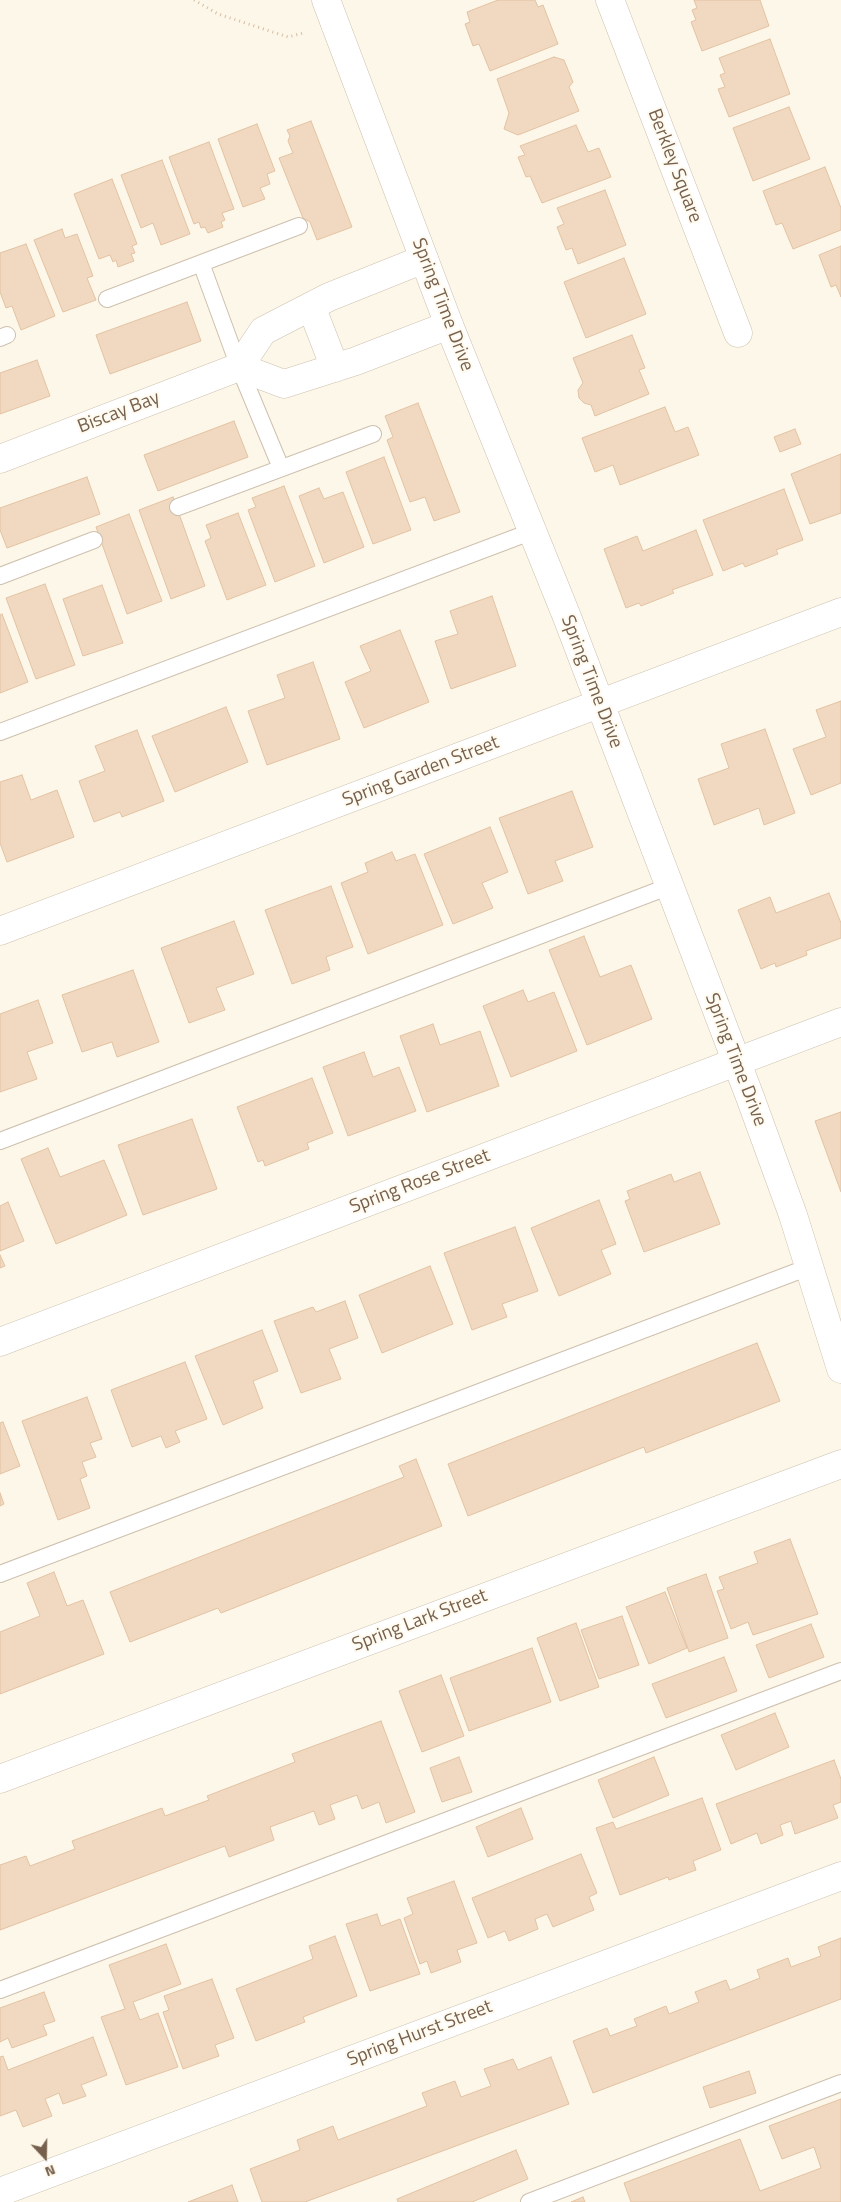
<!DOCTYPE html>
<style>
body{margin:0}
#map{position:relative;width:841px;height:2202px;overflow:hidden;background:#fcf7e8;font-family:"Titillium Web",sans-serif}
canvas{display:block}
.north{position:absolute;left:20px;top:2132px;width:50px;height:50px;-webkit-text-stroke:4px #fefaef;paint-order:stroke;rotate:159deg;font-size:14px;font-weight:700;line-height:20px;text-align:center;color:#76604d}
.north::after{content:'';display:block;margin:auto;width:18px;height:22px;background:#76604d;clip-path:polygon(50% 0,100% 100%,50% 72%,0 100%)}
</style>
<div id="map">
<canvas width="841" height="2202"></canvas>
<div class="north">N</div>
</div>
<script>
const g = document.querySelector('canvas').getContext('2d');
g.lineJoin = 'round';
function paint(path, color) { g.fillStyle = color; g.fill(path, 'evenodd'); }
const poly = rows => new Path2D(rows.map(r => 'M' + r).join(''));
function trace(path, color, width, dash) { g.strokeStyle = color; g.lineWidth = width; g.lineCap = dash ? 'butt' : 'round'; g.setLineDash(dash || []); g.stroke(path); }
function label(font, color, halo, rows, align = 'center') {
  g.font = font + ' "Titillium Web",sans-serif'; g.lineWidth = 4; g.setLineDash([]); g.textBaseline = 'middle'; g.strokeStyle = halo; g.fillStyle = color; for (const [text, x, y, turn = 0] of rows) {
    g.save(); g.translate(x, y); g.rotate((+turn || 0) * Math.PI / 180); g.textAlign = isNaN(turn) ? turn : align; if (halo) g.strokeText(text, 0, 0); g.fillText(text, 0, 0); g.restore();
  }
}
const building = poly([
 [498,0,535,0,538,7,543,5,558,44,490,71,479,44,473,46,465,24,470,22,467,12,498,0],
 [694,0,760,0,769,26,702,51,691,22,696,20,692,10,697,8,694,0],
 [770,39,790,94,729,117,718,89,725,87,720,75,725,73,719,58,770,39],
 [554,57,564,60,573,82,569,87,579,111,518,135,504,129,509,113,497,79,554,57],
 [789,107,810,159,753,181,733,128,789,107],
 [311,121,352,227,317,240,310,222,303,218,279,158,293,153,288,141,290,136,287,130,311,121],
 [257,124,275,171,267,174,270,184,260,188,265,199,243,207,218,139,257,124],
 [576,125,588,152,599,148,611,177,542,203,530,176,526,177,518,157,525,155,520,146,576,125],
 [209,142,234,209,222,213,225,220,221,222,223,227,208,233,205,227,201,228,199,222,194,224,169,157,209,142],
 [162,160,190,234,161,245,153,223,141,228,121,175,162,160],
 [825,167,841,208,841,230,793,249,782,223,776,225,763,191,825,167],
 [112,179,137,244,132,246,135,253,131,254,134,261,118,267,116,260,113,262,110,255,99,259,74,194,112,179],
 [605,190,626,245,578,264,572,248,566,250,557,227,564,224,557,208,605,190],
 [62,229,65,238,77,234,93,276,87,278,96,300,63,312,34,240,62,229],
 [26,244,55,316,21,330,12,306,6,308,0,292,0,253,26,244],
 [841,246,841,297,836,285,831,287,819,255,841,246],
 [624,258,646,314,586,338,564,282,624,258],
 [187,302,201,341,110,374,96,335,187,302],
 [632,335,645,368,639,370,649,394,595,416,591,405,584,403,579,398,578,390,583,383,573,358,632,335],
 [37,360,50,396,0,414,0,373,37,360],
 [418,403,460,512,434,521,425,497,410,502,387,440,393,437,385,416,418,403],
 [665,407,675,432,688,427,699,455,620,485,613,465,595,472,582,438,665,407],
 [234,421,248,457,158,491,144,455,234,421],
 [795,429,801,444,780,452,774,437,795,429],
 [841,454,841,513,810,524,791,474,841,454],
 [384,457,411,530,373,544,346,472,384,457],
 [87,477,100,514,7,548,0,530,0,508,87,477],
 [284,486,315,566,275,582,248,510,256,507,252,498,284,486],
 [319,488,324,499,343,492,364,547,324,563,299,496,319,488],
 [784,489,803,540,776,550,778,554,745,567,743,563,723,571,703,520,784,489],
 [173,497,205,586,171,599,139,510,173,497],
 [238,513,266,585,227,600,205,541,211,538,206,525,238,513],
 [129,514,162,601,127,614,96,527,129,514],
 [696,530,713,575,672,590,674,593,641,606,639,603,626,608,604,549,637,536,643,551,696,530],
 [45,584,75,665,36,679,6,598,45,584],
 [102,585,123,643,83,656,63,599,102,585],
 [492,596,516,666,451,689,435,641,458,634,450,611,492,596],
 [2,614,28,682,0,693,0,615,2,614],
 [400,630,429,702,364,728,345,682,371,671,360,646,400,630],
 [313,662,340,739,267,765,248,711,285,698,277,675,313,662],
 [841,701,841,783,811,795,793,749,826,737,816,710,841,701],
 [226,707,248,762,175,792,152,736,226,707],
 [765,729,795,813,764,825,759,808,714,825,698,779,729,768,721,744,765,729],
 [137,730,164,801,122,817,120,812,94,822,79,781,105,771,95,746,137,730],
 [22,775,31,800,57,790,74,837,7,862,0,843,0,782,22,775],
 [572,791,593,847,555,861,563,881,528,894,499,818,572,791],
 [490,827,508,872,482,883,493,908,453,924,424,854,490,827],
 [392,852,396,861,415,854,443,925,368,954,341,883,368,872,365,863,392,852],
 [331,886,353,947,326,957,330,970,292,984,265,910,331,886],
 [829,893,841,923,841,938,806,951,807,955,776,967,775,963,761,969,738,910,770,897,776,913,829,893],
 [234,921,254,974,216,988,225,1010,189,1023,161,948,234,921],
 [584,936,600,977,631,965,652,1019,587,1045,549,950,584,936],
 [133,970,159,1042,117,1057,112,1042,82,1052,62,995,133,970],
 [523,990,528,1002,554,992,577,1051,511,1077,483,1006,523,990],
 [38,1000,53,1043,27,1052,37,1079,0,1092,0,1014,38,1000],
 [433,1024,440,1045,480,1031,499,1086,427,1112,400,1036,433,1024],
 [364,1052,373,1077,399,1067,416,1111,348,1136,323,1067,364,1052],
 [312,1078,333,1133,307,1143,309,1149,265,1166,263,1160,258,1162,237,1107,312,1078],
 [841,1112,841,1192,815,1121,841,1112],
 [192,1119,217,1189,143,1215,118,1145,192,1119],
 [48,1148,60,1177,104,1160,127,1215,56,1244,21,1159,48,1148],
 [700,1172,720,1224,644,1252,625,1201,630,1199,627,1191,671,1174,674,1182,700,1172],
 [599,1200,616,1244,601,1250,611,1274,559,1296,531,1228,599,1200],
 [8,1202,24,1241,0,1251,0,1206,8,1202],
 [515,1227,538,1291,502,1304,507,1317,472,1330,444,1253,515,1227],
 [0,1255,5,1266,0,1268,0,1255],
 [430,1266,453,1324,382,1353,359,1295,430,1266],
 [345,1301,358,1338,329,1349,341,1379,301,1393,274,1321,313,1307,316,1312,345,1301],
 [262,1330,278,1371,253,1381,263,1408,223,1425,195,1356,262,1330],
 [757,1343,780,1401,646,1453,644,1447,468,1516,448,1464,757,1343],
 [185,1362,207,1419,175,1431,180,1442,166,1448,161,1436,132,1447,111,1390,185,1362],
 [87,1397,102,1439,90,1443,96,1457,82,1462,87,1476,80,1479,90,1508,58,1520,22,1421,87,1397],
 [3,1422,20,1466,0,1474,0,1423,3,1422],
 [416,1459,442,1526,221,1613,218,1608,130,1642,110,1592,404,1477,399,1466,416,1459],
 [0,1493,4,1504,0,1506,0,1493],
 [790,1539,818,1614,753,1635,748,1622,731,1629,717,1591,724,1589,719,1577,758,1563,754,1552,790,1539],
 [54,1572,67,1606,83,1600,104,1654,0,1694,0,1632,40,1616,27,1583,54,1572],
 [706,1574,728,1638,689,1652,667,1588,706,1574],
 [665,1592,687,1648,649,1664,626,1607,665,1592],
 [622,1616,639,1665,599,1679,581,1630,622,1616],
 [576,1623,599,1687,560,1701,537,1638,576,1623],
 [811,1624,824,1657,769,1678,756,1645,811,1624],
 [532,1648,551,1702,469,1731,450,1678,532,1648],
 [724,1657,737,1691,666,1718,652,1684,724,1657],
 [441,1675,464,1736,422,1752,399,1691,441,1675],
 [775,1713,789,1747,736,1770,721,1735,775,1713],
 [381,1721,415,1812,386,1823,379,1802,362,1809,357,1795,330,1805,335,1819,319,1825,314,1811,270,1827,274,1840,229,1857,225,1846,0,1930,0,1865,26,1856,30,1866,75,1849,72,1841,162,1808,165,1816,209,1800,207,1796,295,1762,292,1754,381,1721],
 [459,1757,472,1792,442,1802,430,1768,459,1757],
 [654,1757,669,1795,613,1818,598,1780,654,1757],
 [834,1760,841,1779,841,1802,833,1805,838,1818,795,1834,791,1821,780,1825,783,1835,761,1844,757,1833,731,1844,716,1804,834,1760],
 [702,1798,721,1850,693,1861,696,1870,669,1880,668,1877,620,1895,596,1828,613,1822,616,1829,702,1798],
 [521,1808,533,1839,488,1857,476,1827,521,1808],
 [581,1854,597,1893,589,1897,594,1910,553,1927,547,1914,535,1919,538,1929,509,1941,505,1931,488,1938,472,1898,581,1854],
 [454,1881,477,1943,457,1950,461,1962,431,1973,427,1961,420,1964,404,1918,413,1914,407,1898,454,1881],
 [377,1914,381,1926,400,1919,420,1974,370,1991,346,1924,377,1914],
 [335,1936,357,1996,303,2017,305,2022,256,2041,236,1989,313,1959,309,1946,335,1936],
 [841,1938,841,1999,593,2093,573,2041,607,2028,610,2036,637,2026,634,2019,666,2006,669,2014,699,2002,695,1992,726,1980,730,1990,760,1978,757,1970,788,1958,791,1967,821,1956,818,1947,841,1938],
 [166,1944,181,1984,133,2002,140,2020,158,2013,178,2067,126,2085,101,2017,125,2009,109,1965,166,1944],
 [212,1979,234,2038,215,2045,219,2056,183,2069,163,2012,169,2010,164,1996,212,1979],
 [44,1992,55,2021,43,2025,47,2035,12,2048,8,2038,0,2042,0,2008,44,1992],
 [93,2037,107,2075,81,2085,86,2096,63,2104,59,2093,45,2099,52,2116,23,2127,16,2110,0,2116,0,2057,3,2056,8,2070,93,2037],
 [551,2057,569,2104,305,2202,262,2202,250,2169,300,2150,297,2140,333,2126,338,2140,427,2106,422,2093,455,2081,461,2097,491,2086,484,2069,513,2059,518,2070,551,2057],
 [749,2071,756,2093,710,2108,703,2087,749,2071],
 [841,2099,841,2202,631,2202,624,2183,740,2139,760,2191,821,2168,814,2147,782,2159,769,2126,841,2099],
 [516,2150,528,2179,472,2202,398,2202,397,2199,516,2150],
 [232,2185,238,2202,188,2202,232,2185],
 [583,2197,585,2202,571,2202,583,2197]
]);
const path = poly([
 [194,0,218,14,288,37,303,33]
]);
const service = poly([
 [201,263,239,367,281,468],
 [107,299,299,226],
 [0,338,7,335],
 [178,507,373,434],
 [0,576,94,540],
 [0,732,533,531],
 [0,1141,670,886],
 [0,1574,809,1267],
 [0,1990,841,1671],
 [529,2202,841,2083]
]);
const minor = poly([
 [610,0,738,333],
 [311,306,335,368],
 [239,367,284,384,356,361,449,325],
 [0,459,239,367,263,331,329,297,424,259],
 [0,931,841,612],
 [0,1342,841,1022],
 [0,1779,841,1464],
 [0,2192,841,1876]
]);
const tertiary = poly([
 [326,0,449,325,567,617,750,1097,793,1215,841,1369]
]);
const streetNames = [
 ["Berkley Square",674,166,69],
 ["Spring Time Drive",442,305,69],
 ["Biscay Bay",119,413,-21],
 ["Spring Time Drive",591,682,69],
 ["Spring Garden Street",421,772,-21],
 ["Spring Time Drive",735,1060,69],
 ["Spring Rose Street",420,1182,-21],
 ["Spring Lark Street",420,1621,-21],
 ["Spring Hurst Street",420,2034,-21]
];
paint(building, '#f1d9c1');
trace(building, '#e3c2a2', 1);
trace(service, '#cec0af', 18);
trace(minor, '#cec0af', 29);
trace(tertiary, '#cec0af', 29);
trace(path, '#d6bda3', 3, [1, 4]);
trace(service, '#fff', 16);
trace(minor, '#fff', 28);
trace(tertiary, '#fff', 28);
label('19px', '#76604d', '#fefaef', streetNames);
</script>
